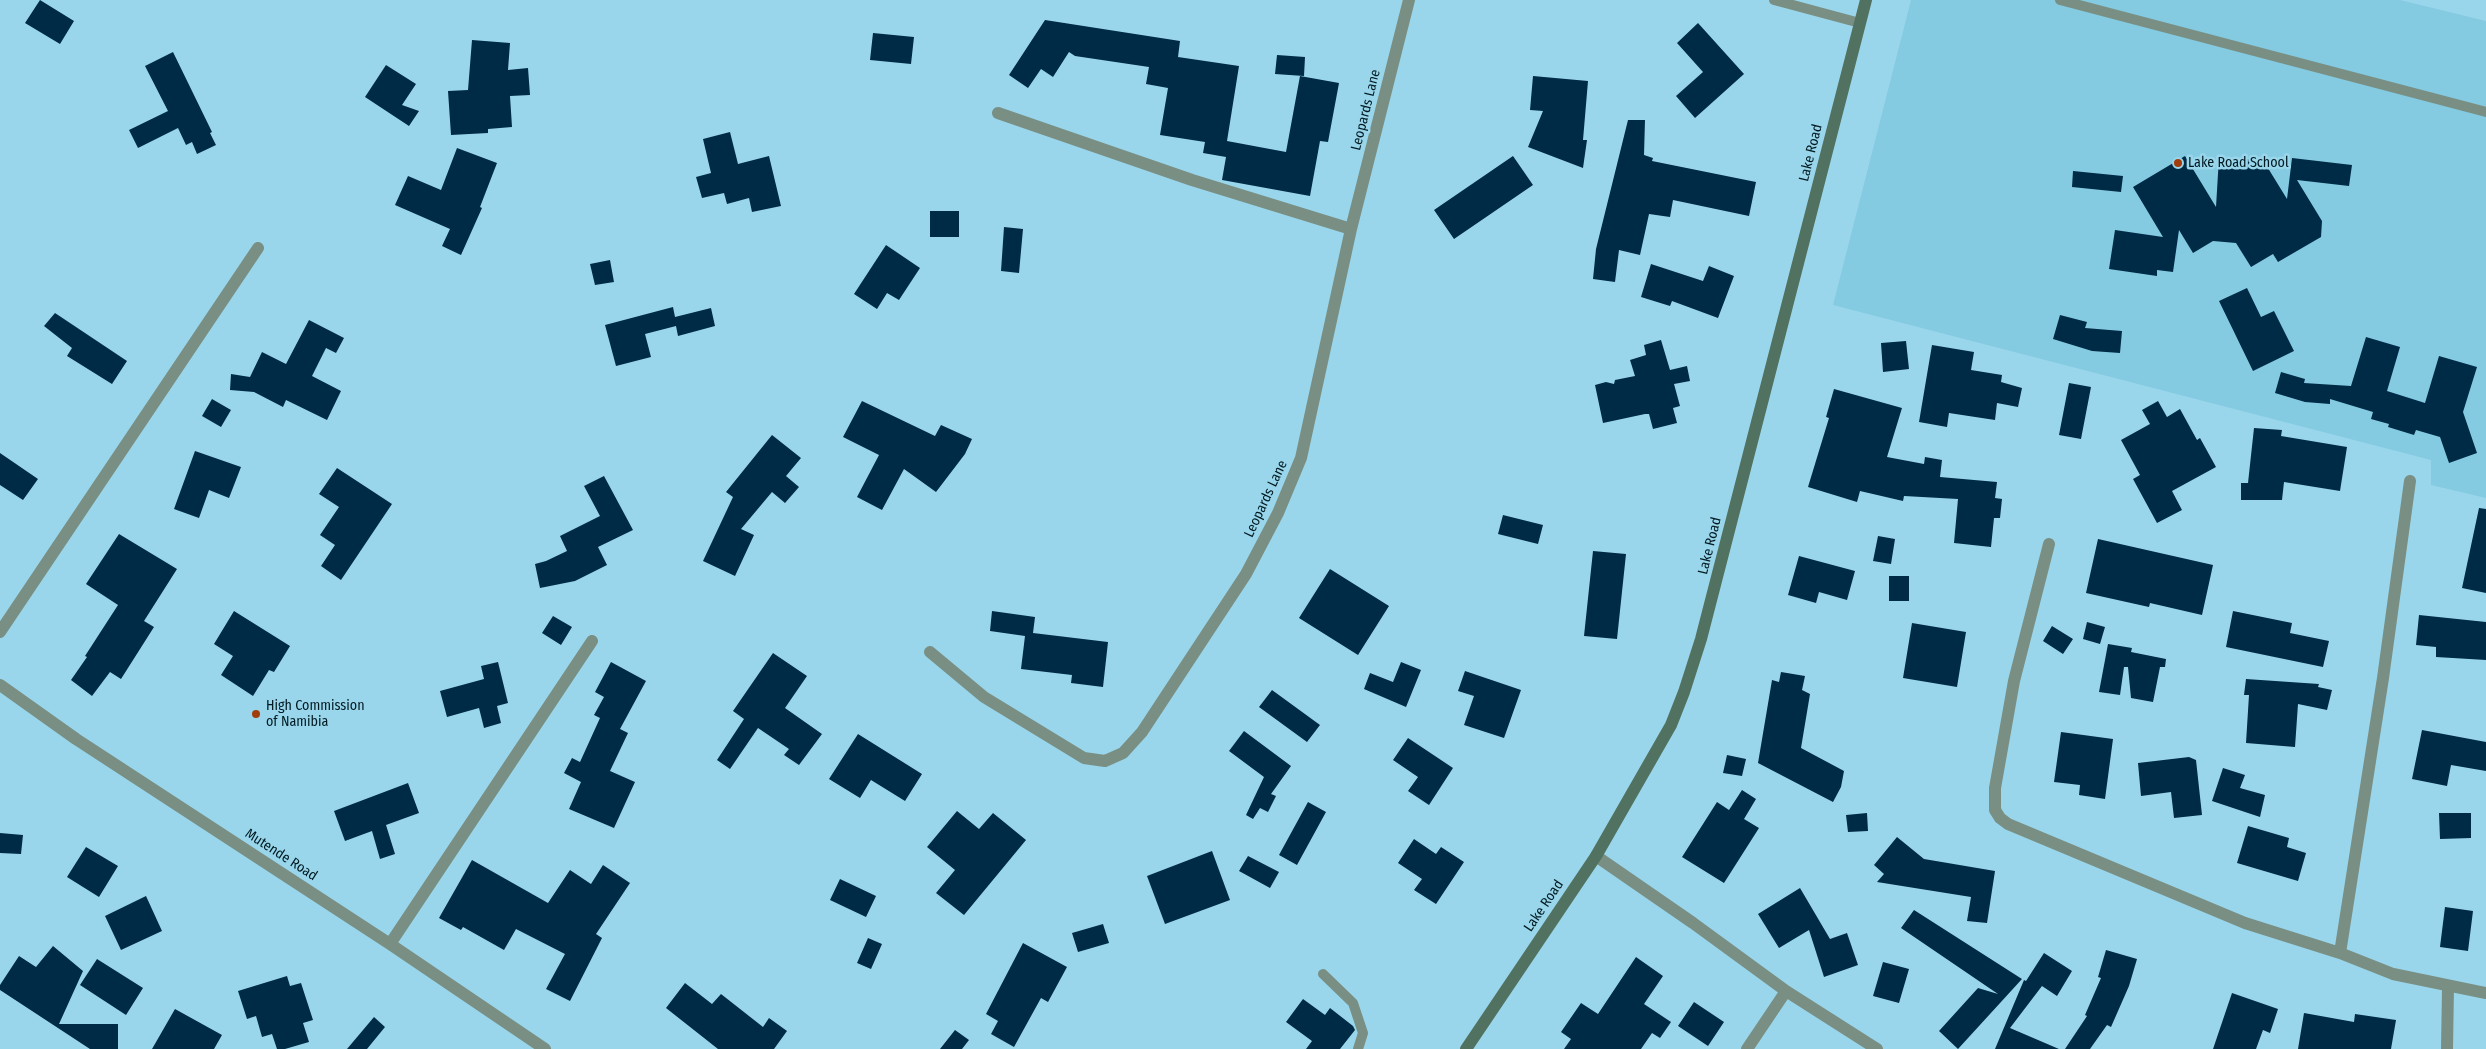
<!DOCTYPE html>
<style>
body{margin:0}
canvas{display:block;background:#99d6eb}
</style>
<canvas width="2486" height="1049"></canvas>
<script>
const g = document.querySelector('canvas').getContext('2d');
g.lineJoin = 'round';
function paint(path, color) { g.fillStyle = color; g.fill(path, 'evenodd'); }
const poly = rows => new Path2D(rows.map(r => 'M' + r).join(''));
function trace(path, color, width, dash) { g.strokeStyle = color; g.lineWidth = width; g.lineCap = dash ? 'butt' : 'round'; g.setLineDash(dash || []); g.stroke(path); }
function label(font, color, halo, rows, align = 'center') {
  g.font = font + ' "Fira Sans Condensed",sans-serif'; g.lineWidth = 5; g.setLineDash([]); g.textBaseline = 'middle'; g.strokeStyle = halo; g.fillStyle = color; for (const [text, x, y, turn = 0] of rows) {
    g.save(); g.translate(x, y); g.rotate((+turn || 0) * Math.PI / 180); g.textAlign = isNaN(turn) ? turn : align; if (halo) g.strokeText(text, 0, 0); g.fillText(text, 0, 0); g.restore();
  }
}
const built = poly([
 [1911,0,2400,0,2486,21,2486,498,2431,485,2431,460,1833,305]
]);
const building = poly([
 [40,0,74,21,60,44,25,23],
 [1045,20,1180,41,1178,57,1239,66,1227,141,1286,152,1300,76,1339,83,1328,142,1320,141,1310,196,1222,180,1226,157,1203,153,1205,142,1160,135,1168,88,1146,84,1149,67,1075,56,1069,52,1053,77,1041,69,1028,88,1009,75],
 [1698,23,1744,74,1695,118,1676,96,1703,72,1677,43],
 [873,33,914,37,911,64,870,60],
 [472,40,510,43,508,70,528,68,530,95,510,96,512,127,488,129,488,133,451,135,448,91,468,90],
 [173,52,212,132,210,133,216,145,197,154,192,142,186,145,178,128,138,148,129,130,168,111,145,66],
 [1277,55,1305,57,1304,76,1275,74],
 [386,65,416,84,402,105,419,111,409,126,365,97],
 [1533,76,1588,81,1583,140,1587,140,1583,168,1528,147,1543,111,1530,110],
 [1628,120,1645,120,1644,155,1653,158,1652,161,1756,182,1749,216,1673,200,1670,217,1649,214,1640,255,1619,250,1615,282,1593,279,1596,249],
 [730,132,738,164,769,156,781,206,752,212,749,198,727,204,724,193,702,198,696,177,711,173,703,139],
 [457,148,497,163,480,207,482,208,461,255,442,246,450,229,395,205,408,176,441,190],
 [1513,156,1533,185,1454,239,1434,210],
 [2185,156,2216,207,2219,157,2263,160,2287,199,2292,158,2352,165,2349,186,2297,180,2322,221,2321,237,2278,262,2273,254,2251,267,2236,243,2213,241,2193,253,2179,230,2173,272,2157,270,2157,276,2109,269,2115,230,2163,237,2133,187],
 [2073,171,2123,176,2121,192,2072,187],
 [930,211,959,211,959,237,930,237],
 [1004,227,1023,229,1019,273,1001,271],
 [886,245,920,268,899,300,887,293,877,309,854,294],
 [610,260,614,282,595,285,590,264],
 [1651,264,1703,281,1709,266,1734,276,1718,318,1672,301,1670,306,1641,297],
 [2247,288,2261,317,2274,311,2294,351,2253,371,2219,301],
 [673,307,675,317,711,308,715,326,678,336,676,326,645,334,651,357,616,366,605,325],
 [55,313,127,361,112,384,67,356,72,348,44,326],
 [2060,315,2087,322,2085,328,2122,331,2120,353,2092,351,2053,339],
 [309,320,344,338,336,353,326,348,312,376,341,391,327,420,286,400,283,407,254,392,230,390,231,374,250,377,262,352,286,364],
 [2366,337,2400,347,2387,391,2425,403,2439,356,2477,367,2463,412,2477,453,2449,463,2440,437,2416,430,2414,435,2388,427,2389,424,2371,419,2373,412,2330,399,2330,404,2305,402,2275,393,2281,372,2305,379,2304,383,2351,386],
 [1661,340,1670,370,1687,366,1690,381,1674,384,1680,406,1673,408,1677,423,1653,429,1649,414,1645,414,1603,423,1595,385,1606,382,1614,384,1615,380,1635,376,1630,360,1646,355,1644,345],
 [1906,341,1909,369,1883,372,1881,343],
 [1932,345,1974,352,1971,370,2002,375,2001,382,2022,388,2018,407,1997,403,1995,420,1949,413,1947,427,1919,422],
 [2069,383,2091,387,2081,439,2059,435],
 [1834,389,1902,408,1887,457,1924,464,1925,457,1942,460,1940,477,1997,482,1995,498,2002,499,2000,518,1994,518,1991,547,1954,543,1958,499,1904,496,1903,501,1860,491,1857,502,1808,487,1829,418,1826,417],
 [212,399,231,410,221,427,202,416],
 [862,401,935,436,941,425,972,439,965,454,936,492,904,469,882,510,857,497,879,455,843,437],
 [2158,401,2167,417,2180,409,2197,440,2200,438,2216,467,2172,491,2182,510,2157,523,2133,479,2140,475,2121,440,2150,424,2142,410],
 [2254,428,2282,430,2281,436,2347,447,2340,491,2284,482,2282,500,2241,500,2241,483,2248,483],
 [772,435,801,458,786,476,799,487,785,503,772,492,741,529,754,535,735,576,703,561,733,497,726,492],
 [195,451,241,467,229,498,209,490,199,518,174,509],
 [0,453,38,479,23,500,0,485],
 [337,468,392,504,341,580,321,566,335,545,320,535,339,507,319,494],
 [604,476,633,530,598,547,607,565,575,581,540,588,535,564,546,561,567,551,560,536,600,516,584,486],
 [2479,508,2486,509,2486,593,2462,588],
 [1503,515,1543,525,1538,544,1498,534],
 [119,534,177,569,144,621,154,627,121,679,110,672,92,696,71,680,87,657,85,656,118,605,86,584],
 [1878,536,1895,539,1891,564,1873,561],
 [2098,539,2213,565,2202,615,2150,603,2149,607,2086,593],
 [1593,551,1626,554,1617,639,1584,636],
 [1799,556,1855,571,1847,600,1819,592,1816,603,1788,595],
 [1330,569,1389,606,1358,655,1299,618],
 [1889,576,1909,576,1909,601,1889,601],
 [234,611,290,646,274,672,269,670,253,696,221,675,233,656,214,644],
 [992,611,1035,617,1033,633,1108,642,1103,687,1071,683,1072,675,1021,669,1025,636,990,631],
 [2233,611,2292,623,2290,633,2329,641,2323,667,2226,647],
 [2419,615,2486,622,2486,660,2436,657,2436,647,2416,645],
 [553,616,572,627,561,645,542,633],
 [2087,622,2105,627,2100,644,2083,639],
 [1912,623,1966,632,1957,687,1903,678],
 [2052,626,2073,639,2063,654,2043,641],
 [2108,644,2132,648,2131,652,2166,659,2165,667,2160,667,2153,702,2131,698,2128,667,2124,667,2120,695,2099,692],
 [773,653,807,676,785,708,822,734,799,765,784,755,789,749,758,728,730,769,717,760,744,719,733,711],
 [498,662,508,703,497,706,501,723,484,728,479,708,447,717,440,691,484,679,481,666],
 [611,662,646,681,620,729,628,733,610,771,635,782,614,828,569,809,581,782,564,773,572,758,580,762,600,718,594,715,604,697,595,692],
 [1401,662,1421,670,1406,707,1364,689,1370,673,1393,682],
 [1465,671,1521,690,1504,738,1464,725,1474,696,1458,691],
 [1781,672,1805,676,1802,690,1810,694,1801,748,1844,771,1841,787,1833,802,1758,763,1772,680,1779,682],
 [2246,679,2319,684,2318,687,2332,690,2327,710,2298,704,2295,747,2246,743,2249,695,2244,695],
 [1272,690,1320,725,1307,742,1259,707],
 [2422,730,2486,742,2486,771,2451,765,2447,786,2412,779],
 [1244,731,1291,766,1271,794,1276,796,1268,812,1260,808,1253,819,1246,815,1264,777,1229,751],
 [2061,732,2113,739,2105,799,2079,795,2080,785,2054,782],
 [858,734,922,774,905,801,871,780,860,798,829,779],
 [1408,738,1453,768,1429,805,1408,791,1418,777,1393,760],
 [1727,755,1746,759,1742,776,1723,773],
 [2189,757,2196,760,2202,815,2174,818,2171,792,2141,796,2138,763],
 [2223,768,2245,775,2240,788,2265,795,2260,817,2212,801],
 [408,783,419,813,386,825,395,854,380,859,372,831,345,841,334,811],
 [1742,790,1756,799,1744,819,1759,828,1724,883,1682,857,1717,802,1729,810],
 [1308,802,1326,812,1297,865,1279,855],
 [957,811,979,829,993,813,1026,840,964,915,936,893,955,870,927,847],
 [1867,813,1868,831,1848,832,1846,815],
 [2439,813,2471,813,2471,838,2440,839],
 [2248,826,2289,838,2287,847,2306,853,2298,881,2237,863],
 [0,833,23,835,21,854,0,853],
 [1897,837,1924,859,1995,871,1987,923,1967,921,1971,897,1877,882,1884,874,1874,865],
 [1414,839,1436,854,1441,847,1464,862,1436,904,1414,890,1422,879,1398,863],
 [86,847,118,866,99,897,67,877],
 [1212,851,1230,900,1165,924,1147,876],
 [1248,856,1279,872,1270,888,1239,871],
 [472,860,548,903,570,870,591,884,603,865,630,883,596,934,602,938,570,1001,546,989,565,954,516,929,504,950,463,927,461,930,439,918],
 [840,879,876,896,866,917,830,900],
 [1800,888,1830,939,1847,933,1858,965,1824,977,1809,930,1779,948,1758,914],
 [146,896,162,931,121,950,105,916],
 [2445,907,2473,911,2468,951,2440,947],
 [1914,910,2022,979,1958,1049,1939,1031,1978,988,1998,994,1901,928],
 [1103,924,1109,943,1078,952,1072,933],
 [868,938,882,944,871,969,857,963],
 [1023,943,1067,967,1048,1002,1041,998,1014,1047,991,1034,998,1021,986,1014],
 [53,946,83,971,59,1024,118,1024,118,1049,90,1049,0,990,0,985,19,956,36,967],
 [2106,950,2137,959,2129,986,2111,1027,2107,1025,2090,1049,2065,1049,2087,1016,2085,1015,2101,978,2098,977],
 [2044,953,2072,971,2057,996,2042,986,2010,1028,2059,1049,1995,1049,2024,980,2026,981],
 [1636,957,1663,976,1644,1004,1671,1022,1660,1038,1652,1033,1641,1049,1564,1049,1571,1039,1561,1032,1581,1003,1598,1014],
 [97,959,143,988,126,1015,80,985],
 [1883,962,1909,969,1899,1003,1873,996],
 [287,976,290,986,301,983,313,1020,303,1023,309,1042,285,1049,277,1049,272,1034,262,1037,256,1016,247,1019,238,991],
 [685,983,712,1004,721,994,763,1027,769,1018,787,1031,774,1049,718,1049,666,1008],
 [2232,993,2278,1009,2270,1033,2263,1030,2256,1049,2213,1049],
 [1303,999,1325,1015,1330,1008,1353,1026,1355,1030,1340,1049,1306,1049,1312,1041,1286,1022],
 [1694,1002,1724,1022,1708,1046,1678,1026],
 [175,1009,222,1035,214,1049,152,1049],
 [2304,1013,2354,1022,2355,1014,2396,1020,2391,1049,2298,1049],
 [374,1017,385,1027,367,1049,347,1049],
 [955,1030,969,1040,962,1049,940,1049]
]);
const lane = poly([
 [1774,0,1860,23],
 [2060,0,2486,112],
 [1323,974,1353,1003,1363,1033,1358,1049]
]);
const street = poly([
 [998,113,1192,180,1351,229],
 [2049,544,2014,681,1995,788,1995,810,2000,818,2008,824,2245,923,2340,953,2393,974,2486,993],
 [0,632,258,248],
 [930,652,984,697,1084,758,1105,761,1123,753,1142,732,1246,574,1278,513,1301,458,1351,229,1409,0],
 [0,685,76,739,390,944,545,1049],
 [1596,856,1693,923,1786,991,1877,1049],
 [390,944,592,641],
 [2340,953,2383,678,2410,481],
 [1747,1049,1786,991],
 [2447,1049,2448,987]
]);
const secondary = poly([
 [1466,1049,1596,856,1671,725,1684,692,1701,639,1866,0]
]);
const markers = [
 [2178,163,5,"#a13c0d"],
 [256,714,5,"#a13c0d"]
];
const streetNames = [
 ["Leopards Lane",1366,110,-76],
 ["Lake Road",1811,153,-76],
 ["Leopards Lane",1266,499,-65],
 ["Lake Road",1710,546,-76],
 ["Mutende Road",281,855,33],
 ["Lake Road",1544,906,-56]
];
const poiNames = [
 ["Lake Road School",2188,163],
 ["High Commission",266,706],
 ["of Namibia",266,722]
];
paint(built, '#84cbe2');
paint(building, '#002b46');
trace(lane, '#7a8f83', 10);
trace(street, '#7a8f83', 12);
trace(secondary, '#527261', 12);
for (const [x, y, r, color] of markers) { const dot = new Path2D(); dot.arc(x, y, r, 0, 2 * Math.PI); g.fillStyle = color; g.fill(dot); trace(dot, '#99d6eb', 2); }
label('14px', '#021a21', '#99d6eb', streetNames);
label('14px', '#021a21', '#99d6eb', poiNames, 'left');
</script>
